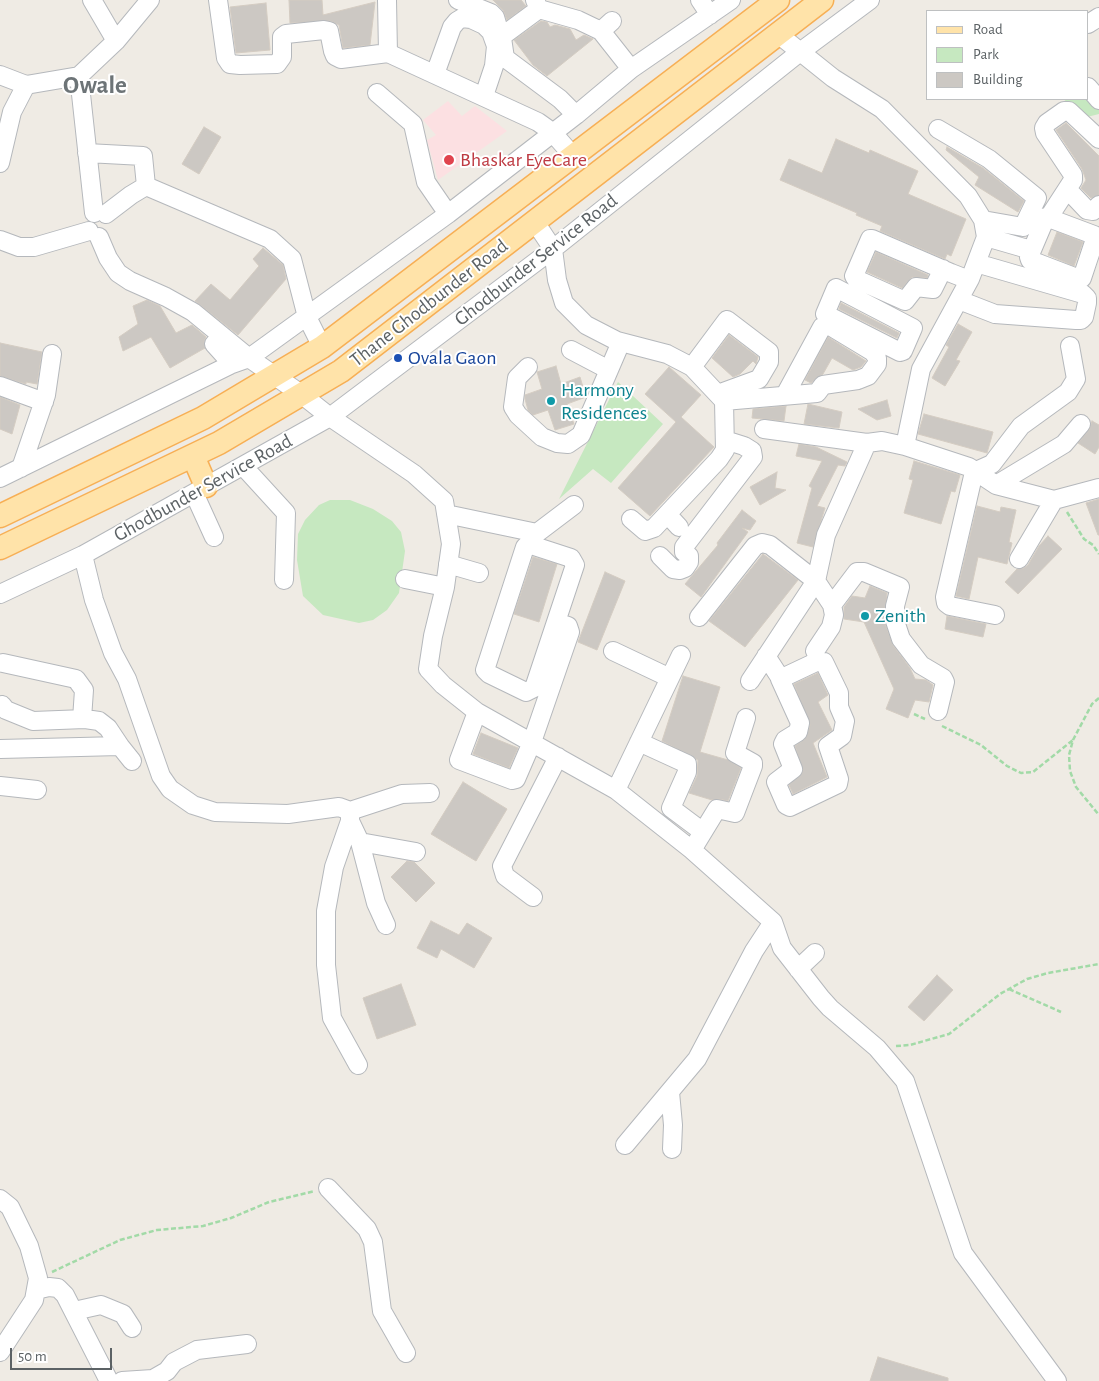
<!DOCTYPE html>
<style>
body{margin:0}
#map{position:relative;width:1099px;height:1381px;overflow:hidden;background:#efebe4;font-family:"Alegreya Sans",sans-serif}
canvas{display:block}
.legend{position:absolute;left:926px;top:10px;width:162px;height:90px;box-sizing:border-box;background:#fff;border:1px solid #bec0c1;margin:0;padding:6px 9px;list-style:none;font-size:15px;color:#5c6265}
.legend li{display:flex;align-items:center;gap:10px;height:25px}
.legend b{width:25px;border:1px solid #bec0c1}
.scale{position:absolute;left:10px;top:1348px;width:102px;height:22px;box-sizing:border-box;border:2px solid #5c6265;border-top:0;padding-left:6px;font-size:15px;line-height:18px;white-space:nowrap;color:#5c6265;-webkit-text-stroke:4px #fff;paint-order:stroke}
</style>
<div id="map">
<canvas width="1099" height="1381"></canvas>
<ul class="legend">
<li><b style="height:6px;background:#ffe3a9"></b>Road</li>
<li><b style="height:14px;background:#c6e8c0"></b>Park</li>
<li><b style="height:14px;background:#ccc8c3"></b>Building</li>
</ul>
<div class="scale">50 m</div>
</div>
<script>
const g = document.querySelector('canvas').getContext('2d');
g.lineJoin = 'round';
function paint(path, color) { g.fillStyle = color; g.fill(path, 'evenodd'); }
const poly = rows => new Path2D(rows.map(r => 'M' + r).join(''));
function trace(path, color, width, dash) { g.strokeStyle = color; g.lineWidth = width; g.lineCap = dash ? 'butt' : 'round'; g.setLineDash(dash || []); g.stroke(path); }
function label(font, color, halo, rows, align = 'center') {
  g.font = font + ' "Alegreya Sans",sans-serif'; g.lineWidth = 4; g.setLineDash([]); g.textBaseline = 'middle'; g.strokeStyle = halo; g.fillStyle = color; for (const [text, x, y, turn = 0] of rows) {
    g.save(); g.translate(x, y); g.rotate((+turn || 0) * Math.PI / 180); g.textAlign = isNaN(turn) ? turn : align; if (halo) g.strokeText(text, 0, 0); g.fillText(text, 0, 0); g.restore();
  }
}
const medical = poly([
 [448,101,462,116,475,106,507,131,438,180,427,140,436,135,423,120]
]);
const green = poly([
 [1088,98,1099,109,1099,114,1087,117,1063,99],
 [618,382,663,424,611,483,593,469,559,499],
 [330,500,350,500,373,509,392,521,401,532,405,551,399,593,387,610,373,620,359,623,323,615,303,596,297,560,298,534,305,520,319,505]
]);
const building = poly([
 [289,0,322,0,323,15,375,2,370,45,343,48,339,25,331,21,290,23,289,0],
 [493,0,521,0,526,6,507,20,503,10,493,0],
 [266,3,270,50,236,53,230,7,266,3],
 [541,21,547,22,550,27,555,25,570,29,576,40,584,35,593,39,547,76,533,65,514,40,541,21],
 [1066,123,1099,156,1099,195,1091,198,1081,188,1086,180,1082,169,1056,130,1066,123],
 [204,127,221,137,199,174,182,164,204,127],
 [836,139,869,153,870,150,918,171,908,194,966,219,951,256,947,254,945,259,880,231,882,226,856,215,857,213,780,180,789,159,822,173,836,139],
 [947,147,983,168,1024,201,1018,212,975,185,979,177,946,150,947,147],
 [1057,232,1083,242,1074,266,1048,255,1057,232],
 [263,248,283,265,286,279,238,335,195,301,211,284,230,300,259,266,253,259,263,248],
 [876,252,928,275,927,278,912,277,902,288,867,272,876,252],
 [147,300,160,306,176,333,192,325,206,337,204,341,205,348,170,368,151,337,123,351,119,337,138,324,133,306,147,300],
 [841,303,899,333,897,338,839,309,841,303],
 [958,324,972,332,956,360,960,361,945,386,932,378,949,347,946,345,958,324],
 [729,335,758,357,756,364,753,361,740,374,733,377,712,358,729,335],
 [828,337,866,361,861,367,853,370,832,358,823,374,811,383,805,380,828,337],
 [0,343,42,352,37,384,26,382,26,384,0,376,0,343],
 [556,366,561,384,580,377,586,397,567,404,574,424,555,430,548,410,533,415,528,410,525,399,525,395,542,389,537,372,556,366],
 [669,367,701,395,681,417,714,447,650,516,618,488,676,422,645,394,669,367],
 [0,397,20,405,12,434,0,429,0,397],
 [887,400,891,416,877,420,858,409,887,400],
 [808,404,842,412,839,428,804,424,808,404],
 [786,406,784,421,752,418,753,409,786,406],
 [924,414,993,432,987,453,918,434,924,414],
 [1092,421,1099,425,1099,447,1095,454,1078,443,1089,430,1092,421],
 [799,444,816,447,847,462,845,466,838,465,817,506,825,508,813,547,797,543,812,488,809,486,822,461,796,456,799,444],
 [914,461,960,475,955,492,951,491,941,524,904,513,913,480,909,479,914,461],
 [777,472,775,488,786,490,760,505,750,487,777,472],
 [1099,499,1099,535,1098,535,1086,503,1099,499],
 [977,506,1000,512,1001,507,1016,510,1009,542,1012,543,1007,564,978,557,969,599,956,596,977,506],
 [742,510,756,521,750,530,742,528,748,532,701,597,685,584,718,545,717,543,742,510],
 [1048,536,1062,549,1018,594,1005,582,1017,569,1024,568,1028,565,1039,546,1048,536],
 [763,554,798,580,745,647,709,621,763,554],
 [533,557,557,564,539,622,514,614,533,557],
 [605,572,625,581,597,650,578,642,605,572],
 [870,586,887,593,884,621,893,645,910,668,915,679,926,680,933,685,929,702,915,700,908,718,886,709,894,689,864,622,844,619,844,607,852,596,865,598,870,586],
 [947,616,986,624,983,637,945,629,947,616],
 [818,673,828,695,818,702,832,730,813,743,827,777,793,794,789,785,803,771,795,746,806,738,810,725,794,684,818,673],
 [683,676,720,687,700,752,728,760,741,768,728,801,719,799,712,800,689,793,697,776,698,760,662,741,683,676],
 [481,733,518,748,509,768,473,754,481,733],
 [463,782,507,809,476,861,431,834,463,782],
 [407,861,414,862,435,883,416,902,391,877,407,861],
 [431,921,459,935,467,923,492,938,474,968,441,949,437,958,417,948,431,921],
 [937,975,953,990,924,1021,908,1007,937,975],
 [401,984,416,1025,377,1039,363,998,401,984],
 [878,1357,948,1378,948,1381,870,1381,878,1357]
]);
const path = poly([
 [1067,512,1084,539,1093,545,1099,554],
 [1099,698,1092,704,1073,740,1069,755,1070,771,1076,787,1099,815],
 [914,714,925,719],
 [942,726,981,745,1007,766,1021,773,1033,772,1073,740],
 [1009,989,1061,1012],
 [896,1046,910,1045,949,1034,1000,994,1027,979,1048,973,1099,964],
 [52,1272,120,1240,157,1230,203,1226,231,1218,269,1202,315,1191]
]);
const minor = poly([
 [92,0,116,41],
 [218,0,226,58,230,64,240,65,277,64,282,57,282,37,286,34,324,30,329,31,333,51,335,56,341,59,388,53,387,0],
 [458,0,491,13,495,17,501,37,539,9],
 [535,0,539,9,578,20,601,31,612,21],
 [700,0,710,15],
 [1088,24,1099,17],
 [601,31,631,69],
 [778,34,833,78,882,109,968,196,983,220,986,237,970,279,921,369,905,446],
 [502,38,505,58,560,99,576,115],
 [388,53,538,122,552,132,574,157],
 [435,74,452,27,457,21,462,18,471,19,484,25,491,32,496,46,494,66,484,96],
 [0,75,26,85],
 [79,76,94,213],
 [1088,87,1099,100],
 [377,93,413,124,426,182,448,214],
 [938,129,989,159,1037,198,1023,227,983,220],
 [87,153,143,156,146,186],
 [0,163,12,112,26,85,79,76,116,41,150,0],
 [1068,190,1087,210,1093,211,1099,205],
 [106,214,131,195,146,186,270,239,292,259,307,317,322,347],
 [1046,217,1094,235,1095,239,1082,278,1077,278,1030,260,1029,257,1046,217],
 [1049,217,1073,180,1073,175,1045,133,1044,128,1047,123,1064,111,1069,111,1099,139],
 [535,222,553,249,557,280,564,303,586,325,617,341,667,354,692,367,724,401,725,450,719,459,654,528,645,531,631,519],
 [99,237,108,258,118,273,130,281,166,297,193,312,249,358,301,394,330,417,414,474,444,501,451,544,445,587,433,636,428,669,443,685,477,712,616,790,692,850,773,922,782,948,821,998,830,1008,877,1048,905,1081,963,1253,1057,1381],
 [986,237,1031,250],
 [0,240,19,247,34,247,89,231],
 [943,269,933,289,916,287,905,301,856,279,854,276,870,239,872,239,951,273,969,280],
 [836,288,913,328,903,351,900,352,825,314,836,288],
 [959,300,995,314,1076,320,1081,320,1084,317,1087,303,1087,298,1083,294,976,263],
 [214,344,232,364],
 [571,350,609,370],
 [528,367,517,378,513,407,518,415,542,437,557,443,568,444,581,435,621,342],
 [692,367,727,320,769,352,769,362,759,379,718,394],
 [0,386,44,402],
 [724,401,817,393,823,385,858,380,868,376,877,364,877,358,873,352,830,326,822,327,785,395],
 [764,429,867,443,882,441,905,446,969,467,996,485,1054,500,1099,488],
 [243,466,286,513,284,580],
 [21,468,46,395,52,354],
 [0,478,232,364,249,358,448,214,576,115,631,69,731,0],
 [996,485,1064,444,1081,424],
 [194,493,214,537],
 [446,514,537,533,574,505],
 [667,514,679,527],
 [528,544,571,558,575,565,534,688,526,692,489,674,485,670,525,547,528,544],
 [83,555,94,600,113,653,127,679,161,776,170,789,193,805,215,812,288,814,339,807,350,811,350,821,334,867,326,911,326,965,332,1018,358,1065],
 [660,556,673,569,680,570,685,568,689,562,689,556,684,552,684,547,753,457,752,451,744,446,725,440],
 [1019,559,1054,500],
 [448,564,479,573],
 [405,579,445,587],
 [0,594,83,555,330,417,553,249,800,52,870,0],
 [832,605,857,572,864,572,900,587,895,606,895,621,901,639,921,665,943,678,945,682,938,711],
 [995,615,950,606,946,603,945,597,974,472,992,464,1021,426,1068,392,1076,379,1070,346],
 [699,617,755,546,762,543,770,545,816,581,832,605,834,615,831,627,815,651],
 [613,651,670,678],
 [766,656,779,676,780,679,800,723,798,732,785,740,783,744,793,769,776,782,786,805,790,807,838,784,839,779,828,746,842,736,845,721,839,707,839,693,824,662,816,662,780,679],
 [3,663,76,679,84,690,82,719],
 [750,681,816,581,826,535,867,443],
 [2,705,6,710,33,721,85,719,99,721,108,728,120,746],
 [477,712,459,760,512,780,516,779,532,742,570,632,568,626,556,622],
 [639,742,687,764,687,772,671,808,703,832],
 [0,749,120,746,132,761],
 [0,786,37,790],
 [616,790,681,655],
 [350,811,402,794,430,793],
 [350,821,360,842,376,903,386,925],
 [360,842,416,852],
 [692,850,717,809,735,813,753,766,753,763,735,753,746,718],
 [533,897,505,876,502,866,558,757],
 [798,969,815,953],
 [670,1092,673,1125,672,1149],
 [625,1145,697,1059,754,951,773,922],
 [328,1188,367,1229,373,1242,382,1311,406,1353],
 [0,1199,10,1207,29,1246,38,1278,34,1300,0,1352],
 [36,1290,49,1287,58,1288,65,1295,109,1381],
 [74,1311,101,1305,123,1314,132,1328],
 [122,1381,153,1379,167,1371,174,1362,197,1350,247,1344]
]);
const major = poly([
 [193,456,206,486],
 [0,516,203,418,322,347,778,0],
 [0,548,219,443,341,371,822,0]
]);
const markers = [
 [449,160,6,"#e0444e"],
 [398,358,5,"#1a4fb4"],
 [551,401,5,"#0f9aa8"],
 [865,616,5,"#0f9aa8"]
];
const healthNames = [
 ["Bhaskar EyeCare",460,160]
];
const streetNames = [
 ["Ghodbunder Service Road",536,260,-38],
 ["Thane Ghodbunder Road",429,303,-38],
 ["Ghodbunder Service Road",203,488,-29]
];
const transitNames = [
 ["Ovala Gaon",408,358]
];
const cultureNames = [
 ["Harmony",561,390],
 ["Residences",561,413],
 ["Zenith",875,616]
];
const districtNames = [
 ["Owale",95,85]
];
paint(medical, '#fce0e2');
paint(green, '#c6e8c0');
paint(building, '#ccc8c3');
trace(building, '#d4ccc2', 1);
trace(minor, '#b5b8bc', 20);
trace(major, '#f7af55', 25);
trace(path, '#a2daa7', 2.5, [5, 2.5]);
trace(minor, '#fff', 18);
trace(major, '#ffe3a9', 22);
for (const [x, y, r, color] of markers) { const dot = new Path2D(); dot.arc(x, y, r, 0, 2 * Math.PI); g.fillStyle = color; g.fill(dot); trace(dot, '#fff', 2); }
label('20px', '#be3a42', '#fff', healthNames, 'left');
label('20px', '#5c6265', '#fff', streetNames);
label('20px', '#164399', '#fff', transitNames, 'left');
label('20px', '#0d838f', '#fff', cultureNames, 'left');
label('bold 25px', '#6d7477', '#fff', districtNames);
</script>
